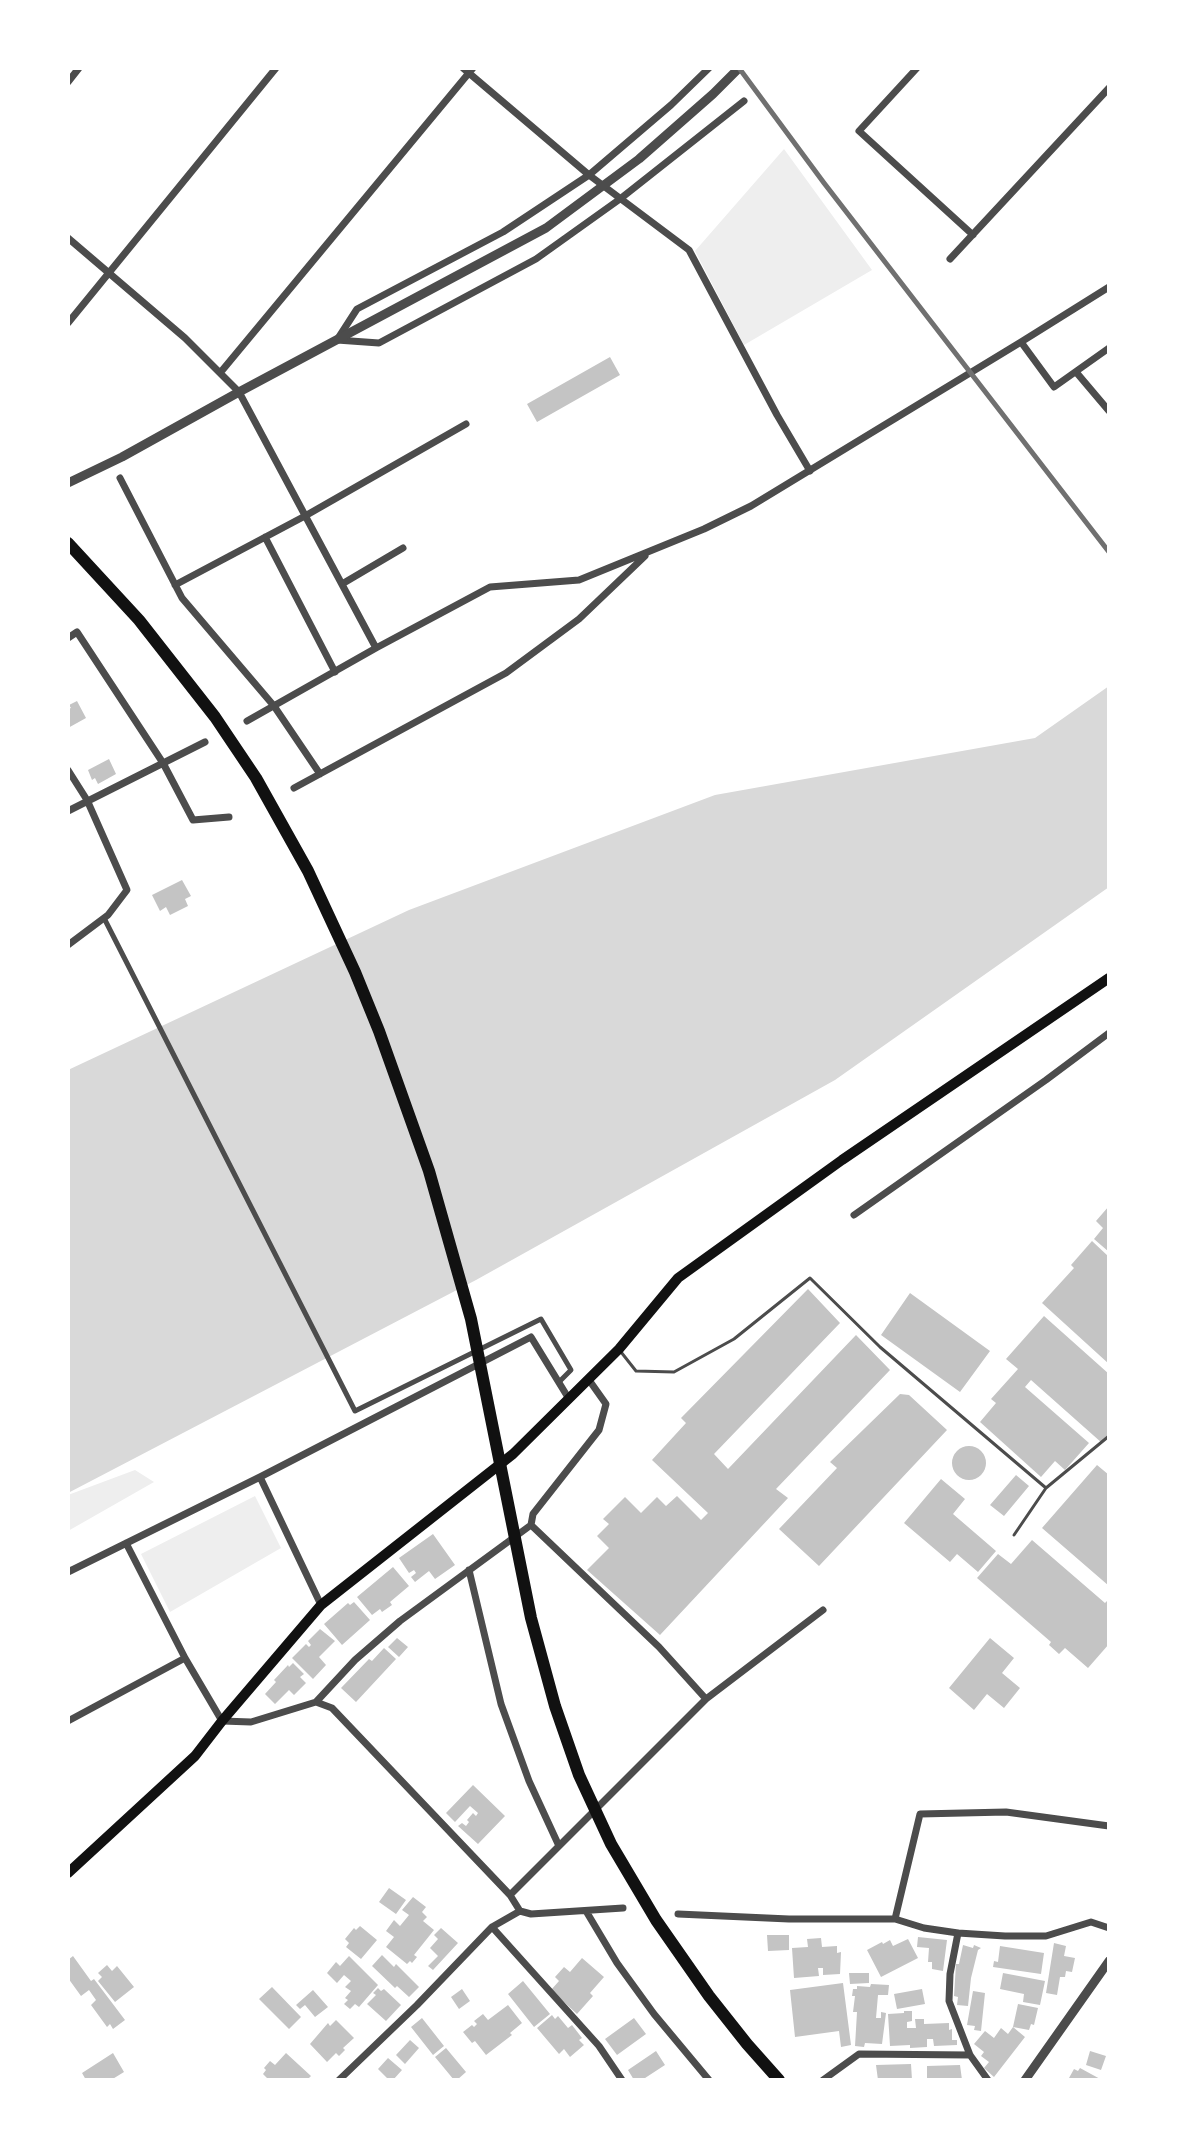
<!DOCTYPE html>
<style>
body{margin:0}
#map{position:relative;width:1177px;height:2148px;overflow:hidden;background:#fff;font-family:Signika,sans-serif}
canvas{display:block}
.frame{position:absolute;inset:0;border:70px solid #fff;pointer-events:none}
</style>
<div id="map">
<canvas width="1177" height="2148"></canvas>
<div class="frame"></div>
</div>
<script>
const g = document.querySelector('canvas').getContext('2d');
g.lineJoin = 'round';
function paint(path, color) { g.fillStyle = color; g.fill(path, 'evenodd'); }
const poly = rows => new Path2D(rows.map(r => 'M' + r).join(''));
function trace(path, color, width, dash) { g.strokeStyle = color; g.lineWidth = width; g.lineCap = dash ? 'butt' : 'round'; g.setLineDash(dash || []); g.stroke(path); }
const green = poly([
 [784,149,872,270,744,345,695,251],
 [135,1470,154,1482,68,1531,68,1495],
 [255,1496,281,1548,170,1612,141,1554]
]);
const water = poly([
 [1109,686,1109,887,835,1080,476,1280,68,1493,68,1070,409,910,715,795,1035,738]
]);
const building = poly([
 [610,357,620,375,537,422,527,404],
 [77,701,86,718,68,728,68,709,71,708,69,705],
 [109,759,116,774,98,784,95,778,92,780,88,770],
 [182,880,191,896,185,899,188,906,170,915,166,907,160,911,152,895],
 [1109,1206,1109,1252,1094,1239,1103,1228,1096,1221],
 [1092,1241,1109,1257,1109,1364,1042,1303,1074,1268,1071,1265],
 [808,1289,840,1323,714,1454,728,1469,856,1335,890,1370,776,1489,788,1498,660,1635,587,1570,609,1548,597,1536,609,1524,603,1519,625,1497,641,1513,657,1497,666,1506,677,1496,701,1520,708,1513,652,1460,686,1423,681,1418],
 [910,1293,990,1351,960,1392,881,1335],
 [1044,1316,1109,1374,1109,1435,1102,1443,1031,1380,1025,1387,1089,1443,1065,1470,1055,1461,1041,1477,980,1422,996,1403,991,1399,1018,1369,1006,1359],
 [900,1394,909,1395,947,1430,819,1566,779,1529,837,1468,830,1462],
 '952 1463a17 17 0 1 1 34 0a17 17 0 1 1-34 0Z',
 [1097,1465,1109,1475,1109,1586,1042,1528],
 [1016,1475,1029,1486,1004,1516,990,1505],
 [941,1479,965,1499,953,1514,996,1551,978,1572,957,1554,950,1562,904,1523],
 [433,1534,455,1565,435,1579,429,1571,415,1582,411,1577,416,1573,414,1570,409,1573,399,1558],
 [1032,1540,1105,1603,1109,1599,1109,1644,1088,1668,1065,1648,1059,1654,1049,1645,1051,1642,977,1578,998,1554,1011,1564],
 [393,1567,409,1586,390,1602,392,1605,382,1612,380,1609,372,1615,357,1597],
 [354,1602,370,1620,342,1645,324,1624,348,1603,350,1605],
 [320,1629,335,1641,319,1657,326,1665,313,1679,292,1658,306,1644,309,1647,311,1645,308,1641],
 [397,1638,408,1647,399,1657,388,1647],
 [990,1638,1014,1658,1002,1673,1020,1688,1004,1708,987,1694,974,1710,949,1688],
 [384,1648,396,1659,356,1702,341,1688,369,1659,372,1661],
 [293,1663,304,1674,300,1677,306,1683,294,1695,289,1690,275,1704,265,1694,276,1682,274,1680,288,1665,289,1667],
 [473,1785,505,1816,478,1844,458,1826,462,1823,466,1826,469,1822,467,1820,473,1813,476,1816,478,1813,470,1806,455,1822,446,1813],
 [389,1888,406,1900,396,1914,379,1902],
 [413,1897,426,1907,422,1912,427,1917,423,1921,434,1930,414,1955,417,1957,412,1963,410,1961,407,1964,386,1947,394,1937,386,1931,394,1920,400,1926,409,1915,402,1910],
 [360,1926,377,1940,361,1959,346,1947,349,1943,345,1939,354,1928,356,1930],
 [441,1928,458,1943,433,1970,428,1966,438,1956,430,1948,438,1939,434,1935],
 [767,1935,789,1935,789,1950,768,1951],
 [918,1937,947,1940,943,1971,932,1969,932,1962,928,1962,929,1948,917,1947],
 [821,1938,822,1947,837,1946,837,1953,841,1952,840,1974,823,1975,823,1968,818,1968,819,1976,794,1978,792,1948,808,1947,807,1939],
 [908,1939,918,1958,881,1977,867,1950,882,1942,883,1944,890,1940,893,1946],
 [1054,1943,1066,1946,1064,1956,1075,1958,1072,1972,1066,1971,1065,1977,1060,1977,1057,1995,1046,1993],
 [963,1945,973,1948,974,1945,981,1948,978,1950,971,1978,968,2006,957,2005,958,1997,954,1996,956,1964,959,1964],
 [1000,1946,1044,1953,1041,1974,993,1967,994,1961,998,1962],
 [382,1955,394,1967,396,1964,419,1987,409,1997,397,1986,395,1988,372,1966],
 [73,1956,91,1981,94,1979,125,2020,113,2029,110,2024,107,2027,91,2005,96,2000,89,1990,81,1996,68,1978,68,1960],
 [349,1956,378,1985,359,2007,355,2004,350,2009,344,2004,348,2000,345,1998,351,1991,345,1987,351,1981,344,1975,337,1983,327,1973,336,1962,340,1966],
 [582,1958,604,1977,590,1993,593,1996,577,2014,551,1990,559,1981,555,1977,564,1967,570,1972],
 [107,1965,112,1971,117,1966,134,1987,115,2002,98,1981,102,1977,98,1973],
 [849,1973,869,1973,869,1983,850,1984],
 [1003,1973,1045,1981,1040,2005,1023,2002,1024,1994,1000,1989],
 [523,1981,550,2014,534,2027,508,1994],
 [843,1983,851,2045,841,2047,839,2031,795,2037,790,1990],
 [871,1984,889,1985,888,1995,878,1995,876,2018,881,2018,881,2012,886,2013,882,2044,865,2043,864,2047,855,2046,857,2012,853,2012,855,1996,852,1996,853,1989,857,1989,857,1986,870,1987],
 [272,1987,301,2017,289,2029,259,1999],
 [378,1988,381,1991,384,1989,401,2005,386,2021,367,2004,376,1995,373,1993],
 [462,1989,470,2001,459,2009,451,1997],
 [922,1989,925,2004,897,2009,894,1994],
 [313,1990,328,2007,315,2017,305,2005,300,2009,296,2005],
 [973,1991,985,1993,981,2031,974,2030,975,2026,967,2025],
 [1018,2004,1038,2008,1034,2025,1031,2024,1029,2030,1013,2027],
 [508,2005,522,2023,510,2033,512,2035,486,2055,475,2041,472,2043,463,2032,472,2025,474,2027,477,2024,474,2021,483,2014,488,2020],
 [904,2011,912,2011,912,2021,907,2022,907,2028,916,2028,915,2019,924,2019,924,2024,949,2023,949,2030,952,2029,952,2040,957,2040,957,2045,934,2046,933,2039,927,2039,927,2047,910,2048,910,2045,890,2046,888,2014,904,2013],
 [552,2015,555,2019,558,2016,568,2028,572,2025,582,2038,579,2040,584,2045,570,2057,564,2049,559,2054,537,2028],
 [422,2018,444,2046,433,2055,411,2027],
 [634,2018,646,2034,617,2055,605,2039],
 [336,2020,354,2038,343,2048,345,2050,339,2056,336,2053,327,2062,310,2044,328,2023,330,2026],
 [1013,2027,1025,2037,994,2077,984,2068,989,2062,981,2056,984,2052,974,2044,985,2031,994,2038,1001,2028,1008,2034],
 [410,2040,419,2048,405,2064,396,2055],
 [446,2048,466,2072,457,2080,454,2080,435,2057],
 [656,2051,665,2065,642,2080,634,2080,628,2070],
 [1090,2051,1106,2056,1101,2070,1086,2065],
 [113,2053,124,2072,111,2080,86,2080,82,2073],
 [286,2053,311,2076,307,2080,269,2080,263,2074,266,2070,264,2068,270,2061,275,2065],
 [388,2058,402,2070,393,2080,389,2080,378,2069],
 [911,2064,912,2080,878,2080,876,2065],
 [960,2065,962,2080,927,2080,927,2066],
 [1080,2068,1102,2080,1069,2078,1074,2069,1078,2071]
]);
const service = poly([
 [621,1352,636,1371,674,1372,734,1339,810,1278,880,1347,1046,1488],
 [1014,1535,1046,1488,1109,1436]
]);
const pedestrian = poly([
 [104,918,355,1411,541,1319,571,1370,559,1382]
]);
const minor = poly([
 [463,68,589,175,689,250,777,415,810,471],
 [709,68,671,105,589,175,503,232,357,309,337,340,379,343,536,259,620,199,744,101],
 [917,68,859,131,973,235],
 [68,82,79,68],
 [68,238,185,338,239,392,376,648],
 [950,259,1109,88],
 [68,323,276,68],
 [1021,342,1054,387,1109,348],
 [1076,372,1109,411],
 [220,373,473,68],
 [120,478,182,598,274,706,320,774],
 [265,537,335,672],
 [342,584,403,548],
 [175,585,305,516,466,424],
 [68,638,77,632,163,763,193,820,229,817],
 [247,721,376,648,490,587,579,580,704,529,751,506,1021,342,1109,287],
 [68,770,87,800,127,890,108,915,68,945],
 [294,788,506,673,579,619,645,556],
 [68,811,205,742],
 [854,1215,1046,1080,1109,1033],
 [260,1477,321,1605],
 [531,1525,659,1647,706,1699],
 [126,1543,185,1658,222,1721,251,1722,316,1702,355,1660,400,1621,531,1525,533,1514,599,1430,606,1404,589,1380],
 [469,1570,501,1704,529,1781,559,1846],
 [68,1572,260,1477,531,1337,569,1399],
 [316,1702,332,1708,510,1895,520,1911],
 [68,1721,185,1658],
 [510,1895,706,1699,823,1610],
 [586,1911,617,1963,654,2014,709,2080],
 [678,1914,789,1919,895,1919,924,1928,958,1933,1005,1936,1046,1936,1091,1922,1109,1928],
 [895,1919,920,1814,1006,1812,1109,1826],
 [492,1927,599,2046,622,2080],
 [958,1933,950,1974,949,2001,970,2055,988,2080],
 [339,2080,417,2005,492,1927,520,1911,531,1914,623,1908],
 [823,2080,859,2054,970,2055]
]);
const tertiary = poly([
 [68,483,122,457,239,392,546,228,639,159,713,94,739,68],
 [1025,2080,1109,1961]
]);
const secondary = poly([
 [68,1873,195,1756,222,1721,321,1605,513,1454,619,1349,678,1278,842,1160,1109,978]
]);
const trunk = poly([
 [68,543,139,620,215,717,256,778,308,871,355,972,379,1031,429,1171,471,1319,531,1618,555,1706,579,1775,611,1844,656,1920,709,1996,747,2044,779,2080]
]);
const rail = poly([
 [739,68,824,183,1109,552]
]);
paint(green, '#eee');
paint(water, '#d9d9d9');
paint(building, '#c4c4c4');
trace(service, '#4c4c4c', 3);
trace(pedestrian, '#4c4c4c', 5);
trace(minor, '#4c4c4c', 7);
trace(tertiary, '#4c4c4c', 9);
trace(secondary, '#111', 10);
trace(trunk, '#111', 12);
trace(rail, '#707070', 5);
</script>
